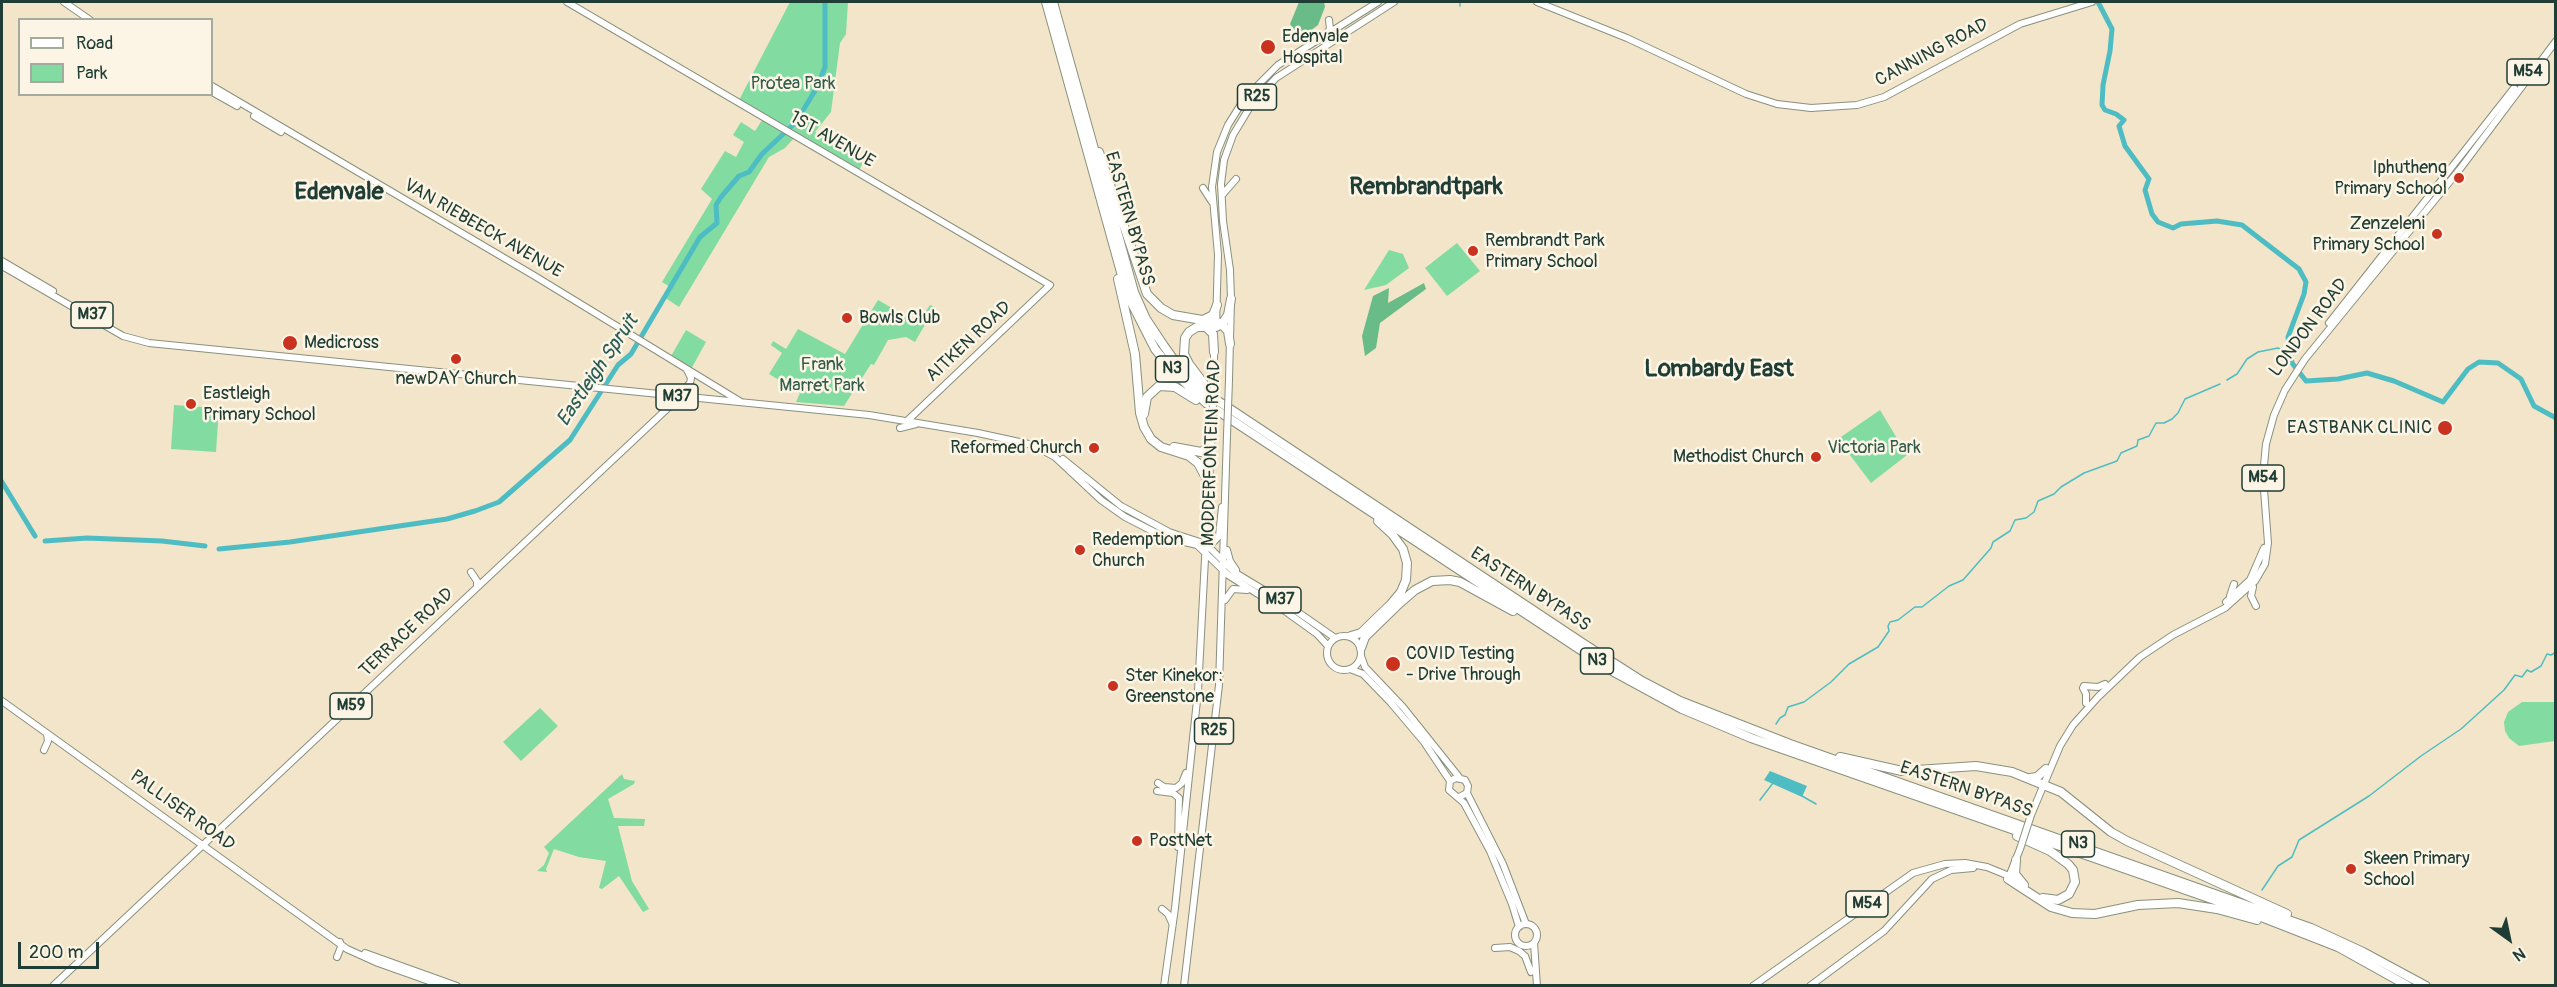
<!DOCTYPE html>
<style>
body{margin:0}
#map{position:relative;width:2557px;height:987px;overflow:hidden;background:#f2e5c9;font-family:Pangolin,sans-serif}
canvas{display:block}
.frame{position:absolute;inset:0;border:3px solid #1f3d34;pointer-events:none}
.legend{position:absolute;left:18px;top:18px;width:195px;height:78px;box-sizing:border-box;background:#fcf5e5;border:2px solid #a4ab9e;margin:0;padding:8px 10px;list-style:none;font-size:18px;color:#1f3d34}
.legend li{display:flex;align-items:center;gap:12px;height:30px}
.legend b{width:30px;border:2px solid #a4ab9e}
.north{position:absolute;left:2479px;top:909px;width:60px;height:60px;-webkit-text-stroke:4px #fcf5e5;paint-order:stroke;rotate:147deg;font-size:16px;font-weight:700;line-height:24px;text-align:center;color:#1f3d34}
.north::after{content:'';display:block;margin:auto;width:21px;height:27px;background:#1f3d34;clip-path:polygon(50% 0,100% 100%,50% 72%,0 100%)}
.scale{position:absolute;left:18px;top:942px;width:81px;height:27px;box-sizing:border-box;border:3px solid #1f3d34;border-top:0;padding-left:8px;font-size:18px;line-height:21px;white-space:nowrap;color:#1f3d34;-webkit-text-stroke:4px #fcf5e5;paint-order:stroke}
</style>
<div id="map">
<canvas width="2557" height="987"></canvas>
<div class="frame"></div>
<ul class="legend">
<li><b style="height:8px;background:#fff"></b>Road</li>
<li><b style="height:16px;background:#82dca2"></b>Park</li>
</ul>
<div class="north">N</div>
<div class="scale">200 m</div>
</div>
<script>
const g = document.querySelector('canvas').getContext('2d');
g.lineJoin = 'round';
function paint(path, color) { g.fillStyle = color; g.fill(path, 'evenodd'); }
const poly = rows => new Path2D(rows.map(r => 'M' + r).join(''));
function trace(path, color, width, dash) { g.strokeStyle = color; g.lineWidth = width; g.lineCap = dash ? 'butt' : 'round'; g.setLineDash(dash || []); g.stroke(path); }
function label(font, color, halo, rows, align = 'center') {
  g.font = font + ' Pangolin,sans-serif'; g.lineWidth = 5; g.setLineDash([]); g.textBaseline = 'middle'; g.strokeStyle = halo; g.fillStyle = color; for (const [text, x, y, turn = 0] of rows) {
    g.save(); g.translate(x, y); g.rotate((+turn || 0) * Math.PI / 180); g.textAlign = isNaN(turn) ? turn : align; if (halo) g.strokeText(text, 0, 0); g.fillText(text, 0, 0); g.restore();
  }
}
const green = poly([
 [790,2,848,2,846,34,840,43,831,112,815,132,864,161,858,172,796,136,785,148,769,157,679,307,664,297,670,287,662,282,712,199,701,189,725,151,736,157,744,142,733,135,741,122,755,131,764,117,738,102],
 [1457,243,1480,271,1447,296,1425,268],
 [1389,250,1403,254,1409,268,1386,285,1364,290],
 [878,300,918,323,930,305,935,307,915,342,906,337,888,340,874,365,871,364,844,406,796,402,800,393,769,374,782,353,771,345,773,341,786,349,798,329,845,354],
 [686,330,706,342,690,371,671,356],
 [174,405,219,408,216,452,171,449],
 [1880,410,1907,455,1871,483,1838,439],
 [2522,702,2555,702,2555,741,2519,746,2509,738,2505,731,2504,722,2508,712],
 [540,708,558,726,521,761,503,742],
 [622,774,624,779,635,781,634,784,608,799,614,818,645,819,644,826,618,826,632,881,649,909,643,912,619,876,602,889,599,888,606,861,579,857,554,849,546,869,547,872,537,871,544,865,549,853,544,847]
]);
const forest = poly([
 [1299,2,1324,2,1325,7,1318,25,1301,38,1290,24],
 [1424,283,1426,289,1380,323,1376,348,1365,356,1362,336,1373,296,1389,288,1388,303]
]);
const water = poly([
 [1770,771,1807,786,1802,797,1764,780]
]);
const stream = poly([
 [1460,6,1460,2],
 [2227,380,2237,374,2247,359,2258,352,2278,348,2284,351,2289,347],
 [1776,724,1780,718,1785,715,1788,707,1804,702,1831,682,1849,664,1878,647,1889,631,1888,626,1890,622,1898,620,1915,607,1922,607,1949,586,1963,580,1991,548,1993,542,2010,531,2015,520,2026,518,2034,512,2038,501,2054,494,2061,487,2084,473,2117,461,2121,453,2137,446,2138,440,2149,436,2156,423,2164,423,2172,419,2178,413,2185,399,2220,384],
 [1802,796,1816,804],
 [1760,800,1773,783],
 [2262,890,2278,866,2292,857,2299,840,2369,796,2421,756,2461,729,2504,690,2515,675,2522,677,2527,670,2531,672,2541,666,2547,654,2551,655,2556,652]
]);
const river = poly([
 [2098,2,2112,29,2110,51,2103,85,2102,105,2105,110,2116,114,2124,120,2119,126,2125,146,2149,179,2145,190,2152,214,2158,222,2173,228,2181,224,2217,221,2242,225,2299,269,2306,282,2304,294,2288,337,2292,363,2306,381,2338,379,2367,373,2394,381,2443,402,2468,369,2479,362,2498,363,2521,379,2534,406,2556,418],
 [2,482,35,536],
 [45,541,87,538,162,541,205,546],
 [219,549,290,542,447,519,475,511,499,502,570,440,618,365,631,354,700,237,717,223,716,205,721,197,739,176,749,172,762,154,796,122,816,89,825,67,825,2]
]);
const major = poly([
 [64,2,90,20],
 [567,2,1050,285,907,421],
 [1537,2,1627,38,1746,94,1777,104,1811,108,1857,105,1884,97,2020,24,2092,2],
 [1327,33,1330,29,1329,20],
 [212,86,533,275,741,402],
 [212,92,237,106],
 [254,116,281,132],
 [1203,188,1212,202],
 [1223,194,1236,179],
 [2,261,53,291],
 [2,266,123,336,149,343,869,415,978,433,1033,445,1055,457,1101,500,1125,517,1164,537,1197,545,1228,575,1285,611,1317,634,1328,646],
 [2329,323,2514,88],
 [1216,327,1218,255,1212,187,1217,152,1228,125,1245,98,1278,65,1378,2],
 [1229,380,1231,299,1230,270,1223,221,1221,184,1224,160,1233,135,1253,102,1276,78,1394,2],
 [1214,382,1214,349],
 [900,428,916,424],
 [1063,459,1121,506,1169,532,1206,544,1234,572,1282,601,1335,638],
 [1209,483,1212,424],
 [1207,549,1219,536,1222,507],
 [1227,550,1230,561,1236,570],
 [471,572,477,581,477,587],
 [2253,587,2251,596,2256,606],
 [2230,596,2234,584],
 [1225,600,1233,589,1247,590],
 [2226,602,2250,580,2264,548],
 '1327 653a17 17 0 1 1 34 0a17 17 0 1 1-34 0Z',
 [1361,656,1365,667,1403,707,1459,777],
 [1350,669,1363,674,1391,703,1424,742,1450,781],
 [2084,686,2098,687,2105,684],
 [2083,688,2086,694,2086,703],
 [2,701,347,949,378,963,443,986],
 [44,750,48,741,47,734],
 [1158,783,1164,787,1176,788,1182,783,1186,773],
 [1157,791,1173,793,1179,798,1178,847],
 [1467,793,1503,864,1526,924],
 [1459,797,1467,793,1468,786,1465,780,1456,778,1450,781,1449,790,1464,803,1490,851,1512,904,1519,927],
 [2031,815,2060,746,2073,725,2098,697,2140,657,2173,635,2225,608,2255,581,2265,564,2268,543,2263,476,2266,444,2274,415,2285,390,2305,359,2460,169,2556,41],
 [2008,879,2020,849],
 [1162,909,1168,914,1172,923],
 '1515 935a11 11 0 1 1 22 0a11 11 0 1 1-22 0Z',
 [1534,943,1537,986],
 [1495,948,1510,947,1519,951,1525,956,1531,972],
 [365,953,457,986],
 [337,957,341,947,340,942],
 [53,986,669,407,690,383,691,378,687,370],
 [1164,986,1175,908,1198,691,1208,502],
 [1184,986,1219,685,1227,435],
 [1753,986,1913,873,1945,864,1965,863,1987,867,2009,876],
 [1810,986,1884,931,1932,879,1951,870,1973,868]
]);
const highway = poly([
 [1046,2,1127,294,1155,349,1173,371,1206,403,1614,672,1682,709,1751,738,2246,911,2338,947,2408,986],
 [1053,2,1134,292,1146,319,1164,346,1179,367,1209,395,1584,644,1642,681,1680,701,1790,744,2311,928,2363,952,2426,986],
 [1099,152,1147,294,1161,308,1173,315,1220,323,1228,331,1230,344],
 [1118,279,1135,354,1140,413,1144,427,1151,439,1161,447,1189,456,1198,463,1206,478,1208,505],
 [1203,320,1213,315,1217,305],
 [1205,326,1213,334,1214,352],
 [1207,388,1189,364,1184,354,1185,338,1189,332,1197,327,1216,327,1222,324,1228,315,1231,299],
 [1144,414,1147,397,1159,386,1175,387,1196,400],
 [1174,447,1201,452,1209,447,1211,439],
 [1351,636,1361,633,1391,604,1401,592,1406,580,1407,563,1403,549,1392,534,1378,521],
 [1361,648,1365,637,1400,603,1415,590,1432,581,1450,580,1460,582,1513,611],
 [1840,757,1902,771,1976,766,2012,772,2061,792,2111,832,2127,841,2287,914],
 [2030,778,2037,777,2046,769],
 [2017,836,2050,851,2068,864,2073,870,2075,882,2069,894,2058,900,2043,898],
 [2016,860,2015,874,2024,885],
 [2008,879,2051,907,2072,913,2095,914,2138,905,2178,903,2217,909,2257,920]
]);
const majorBridge = poly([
 [1212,424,1214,382],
 [1227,435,1229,380],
 [2020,849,2031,815]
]);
const markers = [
 [1268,47,8,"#c8321e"],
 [2459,178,6,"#c8321e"],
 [2437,234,6,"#c8321e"],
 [1473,251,6,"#c8321e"],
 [847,318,6,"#c8321e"],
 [290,343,8,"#c8321e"],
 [456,359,6,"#c8321e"],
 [191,404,6,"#c8321e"],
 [2445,428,8,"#c8321e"],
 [1094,448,6,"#c8321e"],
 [1816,457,6,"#c8321e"],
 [1080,550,6,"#c8321e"],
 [1393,664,8,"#c8321e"],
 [1113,686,6,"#c8321e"],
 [1137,841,6,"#c8321e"],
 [2351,869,6,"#c8321e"]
];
const shields = [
 [2528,72,42],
 [1257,97,39],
 [92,315,42],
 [1172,369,33],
 [677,397,42],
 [2263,478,42],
 [1280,600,42],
 [1597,661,33],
 [351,706,42],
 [1214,731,39],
 [2078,844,33],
 [1867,904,42]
];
const shieldNames = [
 ["M54",2528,72],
 ["R25",1257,97],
 ["M37",92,315],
 ["N3",1172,369],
 ["M37",677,397],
 ["M54",2263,478],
 ["M37",1280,600],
 ["N3",1597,661],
 ["M59",351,706],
 ["R25",1214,731],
 ["N3",2078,844],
 ["M54",1867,904]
];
const poiNames = [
 ["Edenvale",1282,37],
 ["Hospital",1282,58],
 ["Iphutheng",2447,168,"right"],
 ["Primary School",2447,189,"right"],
 ["Zenzeleni",2425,224,"right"],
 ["Primary School",2425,245,"right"],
 ["Rembrandt Park",1485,241],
 ["Primary School",1485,262],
 ["Bowls Club",859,318],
 ["Medicross",304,343],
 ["newDAY Church",456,379,"center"],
 ["Eastleigh",203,394],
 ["Primary School",203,415],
 ["EASTBANK CLINIC",2432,428,"right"],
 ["Reformed Church",1082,448,"right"],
 ["Methodist Church",1804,457,"right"],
 ["Redemption",1092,540],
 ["Church",1092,561],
 ["COVID Testing",1406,654],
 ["- Drive Through",1406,675],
 ["Ster Kinekor:",1125,676],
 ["Greenstone",1125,697],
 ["PostNet",1149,841],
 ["Skeen Primary",2363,859],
 ["School",2363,880]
];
const streetNames = [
 ["CANNING ROAD",1932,53,-28],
 ["1ST AVENUE",832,140,30],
 ["EASTERN BYPASS",1129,219,74],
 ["VAN RIEBEECK AVENUE",483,229,30],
 ["LONDON ROAD",2309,328,-53],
 ["AITKEN ROAD",969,342,-43],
 ["MODDERFONTEIN ROAD",1212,453,-88],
 ["EASTERN BYPASS",1530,590,33],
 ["TERRACE ROAD",407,633,-43],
 ["EASTERN BYPASS",1966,790,19],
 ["PALLISER ROAD",182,811,36]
];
const parkNames = [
 ["Protea Park",793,84],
 ["Frank",822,365],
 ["Marret Park",822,386],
 ["Victoria Park",1874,448]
];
const waterNames = [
 ["Eastleigh Spruit",598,371,-56]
];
const districtNames = [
 ["Rembrandtpark",1426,188],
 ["Edenvale",339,193],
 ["Lombardy East",1719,370]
];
paint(green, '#82dca2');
paint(forest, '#69bc88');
paint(water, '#4ebdc3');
trace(stream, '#4ebdc3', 1.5);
trace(river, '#4ebdc3', 5);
trace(major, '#88917e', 8);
trace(highway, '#88917e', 10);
trace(major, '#fff', 6);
trace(highway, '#fff', 8);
trace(majorBridge, '#88917e', 8, []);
trace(majorBridge, '#fff', 6);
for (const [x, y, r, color] of markers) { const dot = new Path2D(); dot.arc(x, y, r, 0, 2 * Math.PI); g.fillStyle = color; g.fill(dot); trace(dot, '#fcf5e5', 2); }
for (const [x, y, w] of shields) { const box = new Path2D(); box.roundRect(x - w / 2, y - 13, w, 26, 4.5); g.fillStyle = '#fcf5e5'; g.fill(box); trace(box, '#1f3d34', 1.5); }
label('bold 16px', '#1f3d34', null, shieldNames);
label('18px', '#1f3d34', '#fcf5e5', poiNames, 'left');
label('18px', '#1f3d34', '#fcf5e5', streetNames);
label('18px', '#335d4a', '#fcf5e5', parkNames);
label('italic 20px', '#2b5d58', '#fcf5e5', waterNames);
label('bold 24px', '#1f3d34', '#fcf5e5', districtNames);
</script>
